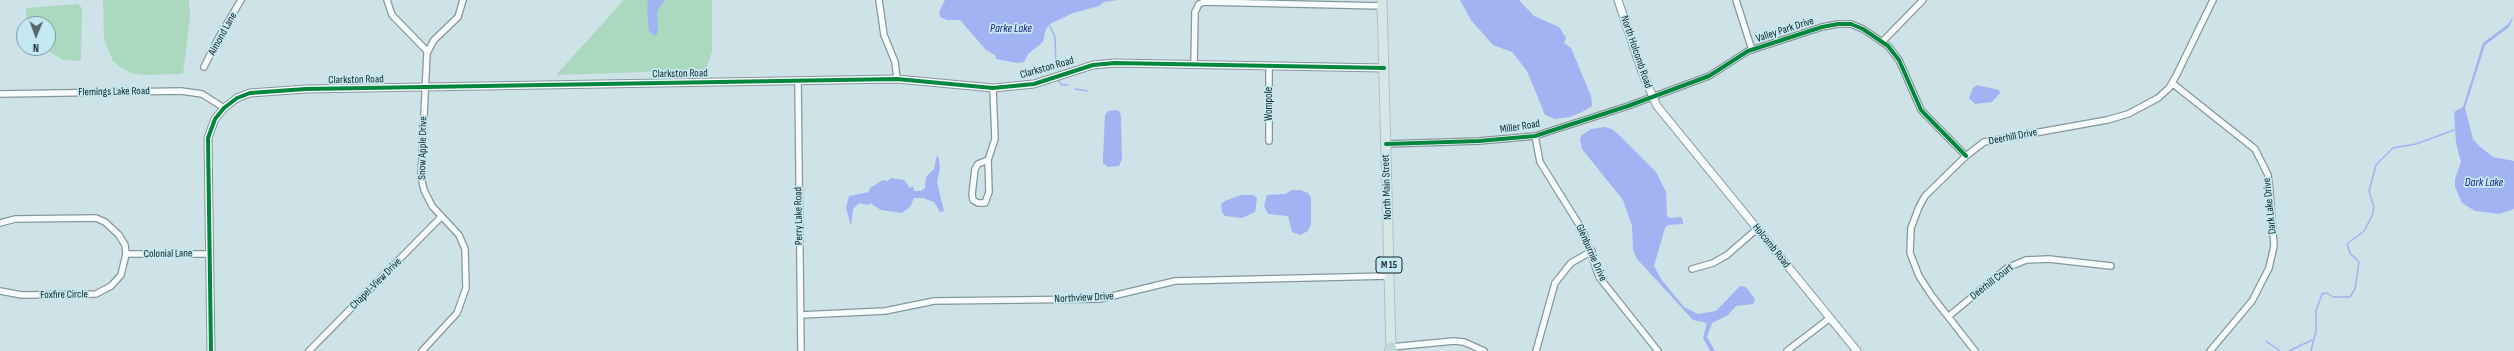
<!DOCTYPE html>
<style>
body{margin:0}
#map{position:relative;width:2514px;height:351px;overflow:hidden;background:#cee3e8;font-family:"Sofia Sans Condensed",sans-serif}
canvas{display:block}
.north{position:absolute;left:16px;top:16px;width:40px;height:40px;box-sizing:border-box;background:#c4e9f2;border:1px solid #7e99a0;border-radius:50%;rotate:181deg;font-size:11px;font-weight:700;line-height:16px;text-align:center;color:#142225}
.north::after{content:'';display:block;margin:auto;width:14px;height:18px;background:#556669;clip-path:polygon(50% 0,100% 100%,50% 72%,0 100%)}
</style>
<div id="map">
<canvas width="2514" height="351"></canvas>
<div class="north">N</div>
</div>
<script>
const g = document.querySelector('canvas').getContext('2d');
g.lineJoin = 'round';
function paint(path, color) { g.fillStyle = color; g.fill(path, 'evenodd'); }
const poly = rows => new Path2D(rows.map(r => 'M' + r).join(''));
function trace(path, color, width, dash) { g.strokeStyle = color; g.lineWidth = width; g.lineCap = dash ? 'butt' : 'round'; g.setLineDash(dash || []); g.stroke(path); }
function label(font, color, halo, rows, align = 'center') {
  g.font = font + ' "Sofia Sans Condensed",sans-serif'; g.lineWidth = 3.5; g.setLineDash([]); g.textBaseline = 'middle'; g.strokeStyle = halo; g.fillStyle = color; for (const [text, x, y, turn = 0] of rows) {
    g.save(); g.translate(x, y); g.rotate((+turn || 0) * Math.PI / 180); g.textAlign = isNaN(turn) ? turn : align; if (halo) g.strokeText(text, 0, 0); g.fillText(text, 0, 0); g.restore();
  }
}
const green = poly([
 [103,0,189,0,190,17,183,74,144,75,132,73,121,68,113,61,104,40],
 [624,0,712,0,712,52,706,70,556,75],
 [78,4,82,8,81,61,63,60,43,48,48,48,48,24,27,24,26,8]
]);
const water = poly([
 [648,0,665,0,657,11,658,32,655,36,649,31,647,10],
 [945,0,1118,0,1104,2,1099,6,1073,13,1050,24,1046,29,1043,42,1028,54,1024,62,1017,63,996,59,995,55,986,50,960,20,947,20,940,17,939,12],
 [1460,0,1519,0,1534,16,1559,27,1566,38,1564,43,1571,48,1591,96,1592,106,1582,112,1570,117,1555,119,1545,115,1527,71,1512,52,1493,45,1471,20],
 [2514,16,2509,27,2485,45,2465,108,2473,139,2479,146,2493,157,2514,161,2514,209,2499,214,2475,211,2462,203,2455,187,2455,179,2461,162,2456,143,2454,112,2463,107,2483,43,2507,25],
 [1977,85,1999,90,2000,93,1992,102,1975,104,1969,98,1973,88],
 [1116,110,1120,112,1121,118,1122,159,1119,166,1108,167,1103,163,1103,158,1105,115,1108,111],
 [1605,127,1612,129,1620,136,1656,172,1666,192,1667,216,1670,218,1681,217,1683,220,1683,224,1668,225,1665,228,1654,266,1661,279,1684,307,1698,314,1716,311,1740,286,1746,287,1755,299,1753,304,1736,306,1728,315,1712,323,1707,337,1715,351,1710,351,1703,338,1707,323,1693,320,1637,259,1633,250,1632,226,1623,200,1582,149,1580,139,1582,135,1591,129],
 [937,155,939,158,940,169,937,182,944,211,940,212,934,202,923,198,914,198,910,207,902,213,881,210,870,203,868,205,859,203,853,209,851,226,846,208,849,196,869,192,870,188,883,180,888,181,891,178,904,180,910,188,913,186,914,191,921,191,925,188,926,177,934,169],
 [1292,190,1300,190,1308,193,1311,198,1311,224,1308,231,1300,235,1292,232,1288,216,1268,214,1264,206,1267,195,1285,194],
 [1241,195,1253,195,1257,198,1255,212,1242,218,1225,216,1222,212,1221,204,1225,201]
]);
const stream = poly([
 [1050,26,1055,37,1056,65],
 [1059,81,1062,85,1068,85],
 [1075,89,1088,91],
 [2266,341,2280,351],
 [2289,351,2312,340],
 [2311,351,2316,331,2316,311,2322,294,2327,293,2333,297,2350,297,2355,289,2359,262,2350,253,2347,244,2364,231,2372,216,2374,207,2369,191,2376,165,2393,148,2416,144,2454,130]
]);
const minor = poly([
 [387,0,392,15,427,51],
 [879,0,884,35,895,62,897,79],
 [1736,0,1752,50],
 [1883,41,1923,0],
 [1194,65,1195,12,1199,4,1204,2,1383,6],
 [204,67,219,37,241,0],
 [798,80,801,351],
 [2172,83,2255,149,2268,175,2270,192,2274,246,2269,268,2252,301,2210,351],
 [0,94,181,91,202,94,224,108],
 [1535,136,1540,162,1583,231,1599,277,1658,351],
 [1269,141,1269,67],
 [1386,144,1479,141,1535,136,1628,106,1709,76,1748,51,1822,27,1838,24,1851,24,1863,29,1888,46,1899,60,1921,110,1966,156],
 [988,160,978,164,975,169,972,194,973,200,978,203,985,203,989,192,988,160,995,139,993,88],
 [0,223,15,219,96,218,105,222,119,235,125,245,126,254,121,275,111,286,96,294,22,295,0,291],
 [126,254,210,254],
 [1692,269,1713,263,1727,255,1757,229],
 [801,315,885,311,934,301,1100,299,1175,281,1389,276],
 [1949,316,2007,268,2026,260,2049,259,2111,266],
 [1391,347,1454,341,1464,342,1484,351],
 [309,351,441,217],
 [422,351,457,313,466,288,465,249,459,235,432,206,424,190,421,177,427,53,434,40,458,17,463,0],
 [1536,351,1555,283,1571,263,1592,251],
 [1787,351,1830,318],
 [1975,351,1932,296,1919,276,1910,253,1911,228,1919,207,1925,196,1966,156,1984,142,2107,120,2128,114,2158,98,2169,88,2176,76,2213,0]
]);
const tertiary = poly([
 [1618,0,1642,72,1657,106,1857,351],
 [211,351,208,138,215,119,224,108,237,98,250,93,306,89,897,79,993,88,1034,84,1093,65,1115,63,1384,68]
]);
const primary = poly([
 [1382,0,1391,351]
]);
const motorway = poly([
 [1390,351,1391,347]
]);
const cycleway = poly([
 [1386,144,1479,141,1535,136,1628,106,1709,76,1748,51,1822,27,1838,24,1851,24,1863,29,1888,46,1899,60,1921,110,1966,156],
 [211,351,208,138,215,119,224,108,237,98,250,93,306,89,897,79,993,88,1034,84,1093,65,1115,63,1384,68]
]);
const shields = [
 [1389,265,26]
];
const shieldNames = [
 ["M 15",1389,265]
];
const streetNames = [
 ["Valley Park Drive",1785,30,-18],
 ["Almond Lane",223,34,-61],
 ["North Holcomb Road",1636,52,71],
 ["Clarkston Road",1047,68,-16],
 ["Clarkston Road",680,74,-1],
 ["Clarkston Road",356,80,-1],
 ["Flemings Lake Road",114,92,-1],
 ["Wompole",1269,104,-90],
 ["Miller Road",1520,127,-9],
 ["Deerhill Drive",2013,137,-11],
 ["Snow Apple Drive",423,148,-89],
 ["North Main Street",1387,187,-92],
 ["Dark Lake Drive",2270,206,-96],
 ["Perry Lake Road",799,216,-91],
 ["Holcomb Road",1771,246,51],
 ["Glenburnie Drive",1591,253,66],
 ["Colonial Lane",168,254,-1],
 ["Deerhill Court",1992,282,-38],
 ["Chapel-View Drive",376,284,-45],
 ["Foxfire Circle",64,295,-1],
 ["Northview Drive",1084,298,-3]
];
const waterNames = [
 ["Parke Lake",1011,29],
 ["Dark Lake",2484,183]
];
paint(green, '#aad9c0');
paint(water, '#a1b3f2');
trace(stream, '#a1b3f2', 1.5);
trace(minor, '#86979a', 8);
trace(tertiary, '#86979a', 9);
trace(primary, '#b6c0c3', 11);
trace(motorway, '#b6c0c3', 12);
trace(minor, '#f8fbfc', 5.5);
trace(tertiary, '#f8fbfc', 7);
trace(primary, '#d6e7e6', 9);
trace(motorway, '#c0dad9', 10);
trace(cycleway, '#00873e', 4);
for (const [x, y, w] of shields) { const box = new Path2D(); box.roundRect(x - w / 2, y - 8, w, 16, 3); g.fillStyle = '#c4e9f2'; g.fill(box); trace(box, '#142225', 1); }
label('bold 10px', '#142225', null, shieldNames);
label('11px', '#142225', '#c4e9f2', streetNames);
label('italic 12px', '#1f177c', '#c4e9f2', waterNames);
</script>
